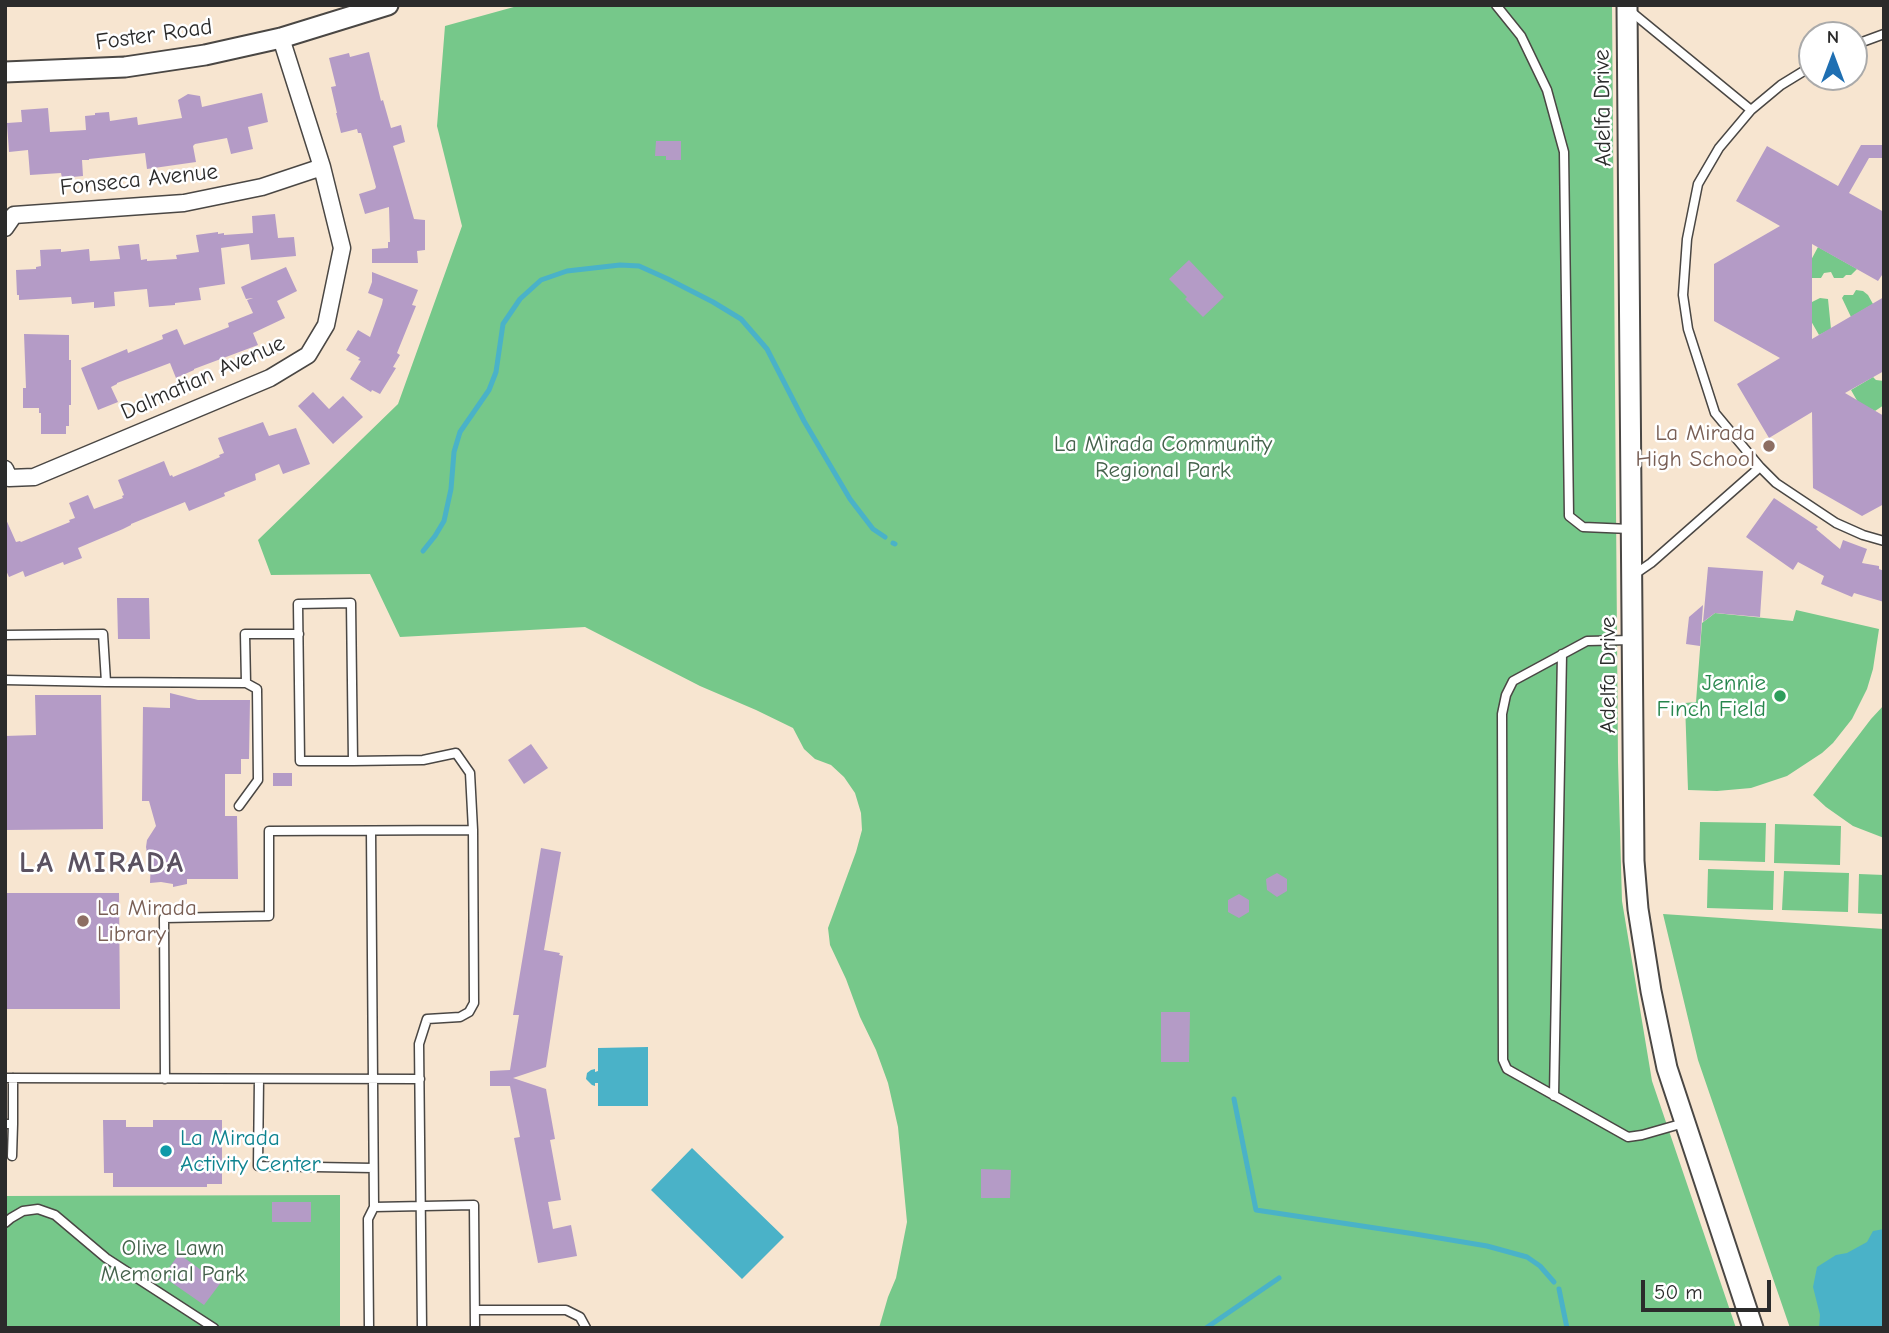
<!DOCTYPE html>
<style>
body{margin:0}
#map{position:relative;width:1889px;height:1333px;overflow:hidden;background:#f7e5d0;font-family:"Comic Neue",sans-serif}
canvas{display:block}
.frame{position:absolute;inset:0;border:7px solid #2b2b2b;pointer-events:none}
.north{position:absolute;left:1798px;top:21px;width:70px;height:70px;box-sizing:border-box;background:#fff;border:2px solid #aaa;border-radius:50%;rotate:0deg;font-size:19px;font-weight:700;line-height:28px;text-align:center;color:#2b2b2b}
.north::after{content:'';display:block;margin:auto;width:24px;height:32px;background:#1f6fb2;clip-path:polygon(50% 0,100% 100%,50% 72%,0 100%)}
.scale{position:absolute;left:1641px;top:1280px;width:130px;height:32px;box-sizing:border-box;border:4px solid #2b2b2b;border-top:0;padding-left:9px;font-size:21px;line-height:24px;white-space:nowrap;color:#2b2b2b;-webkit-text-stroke:5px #fff;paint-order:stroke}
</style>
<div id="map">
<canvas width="1889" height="1333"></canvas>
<div class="frame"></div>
<div class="north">N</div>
<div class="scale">50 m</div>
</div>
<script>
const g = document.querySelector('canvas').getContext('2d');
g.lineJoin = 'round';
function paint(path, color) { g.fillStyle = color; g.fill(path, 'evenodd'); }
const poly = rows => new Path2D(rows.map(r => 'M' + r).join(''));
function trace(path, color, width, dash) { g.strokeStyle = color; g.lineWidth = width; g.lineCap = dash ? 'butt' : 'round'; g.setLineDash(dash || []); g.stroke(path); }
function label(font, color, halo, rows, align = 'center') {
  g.font = font + ' "Comic Neue",sans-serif'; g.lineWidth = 5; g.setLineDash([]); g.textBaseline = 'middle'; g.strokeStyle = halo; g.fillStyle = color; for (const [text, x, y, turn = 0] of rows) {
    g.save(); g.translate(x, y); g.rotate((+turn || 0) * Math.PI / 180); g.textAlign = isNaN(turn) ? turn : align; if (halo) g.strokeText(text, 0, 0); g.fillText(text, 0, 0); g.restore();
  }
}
const green = poly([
 [521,5,1612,5,1618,762,1622,901,1652,1081,1736,1328,879,1328,888,1297,896,1278,907,1222,898,1127,888,1083,876,1050,860,1017,846,979,830,945,828,928,856,852,862,830,861,813,855,793,844,777,831,765,815,759,804,749,793,728,756,710,700,686,585,627,400,637,370,574,271,575,258,540,398,404,462,226,437,126,445,26],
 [1818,247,1857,269,1851,275,1846,275,1843,278,1834,278,1831,272,1824,273,1821,278,1812,278,1812,264,1810,262],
 [1856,290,1863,291,1868,295,1873,304,1851,317,1842,298,1844,295,1853,295],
 [1820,298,1828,299,1831,329,1819,335,1811,321,1812,320,1812,302],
 [1873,377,1876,380,1884,381,1884,405,1875,411,1859,404,1851,390],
 [1796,610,1879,629,1873,669,1867,689,1852,719,1833,743,1822,753,1787,776,1751,788,1717,791,1688,790,1685,703,1696,702,1702,623,1715,613,1793,621],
 [1884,705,1884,838,1853,826,1826,807,1813,795,1871,719],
 [1700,822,1766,823,1765,862,1699,860],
 [1775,824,1841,826,1840,865,1774,863],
 [1708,869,1774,871,1773,910,1707,908],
 [1784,871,1849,873,1848,912,1782,910],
 [1859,874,1884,875,1884,914,1858,913],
 [1663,914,1884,929,1884,1328,1790,1328,1698,1060],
 [340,1195,340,1328,5,1328,5,1196]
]);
const water = poly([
 [648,1047,648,1106,598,1106,598,1083,595,1083,595,1086,592,1085,586,1079,587,1073,591,1070,595,1069,595,1072,598,1071,598,1048],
 [692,1148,784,1237,742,1279,651,1190],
 [1884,1229,1884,1328,1819,1328,1820,1315,1813,1287,1817,1267,1836,1255,1847,1253,1867,1242,1873,1231]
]);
const stream = poly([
 [893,543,895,544],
 [423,551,435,536,444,521,451,489,454,452,460,432,489,390,496,372,503,324,520,299,541,280,567,271,620,265,639,266,668,279,713,302,741,319,767,349,804,421,850,499,873,529,885,537],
 [1234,1099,1256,1210,1415,1234,1487,1246,1527,1257,1540,1266,1554,1282],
 [1559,1289,1567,1328],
 [1206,1328,1279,1278]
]);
const building = poly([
 [369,52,381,101,383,100,391,128,401,125,405,142,393,146,414,219,425,220,425,250,417,251,418,263,372,263,372,249,388,248,388,242,390,242,389,207,365,214,359,194,375,189,376,187,361,133,358,133,357,129,341,133,336,113,337,113,331,87,336,86,329,58,349,53,350,57],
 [262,93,268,122,248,127,253,149,231,154,227,138,195,144,193,146,196,162,147,169,145,153,89,159,89,160,82,160,83,176,62,178,61,173,30,175,28,150,9,152,7,123,22,122,21,110,48,108,50,132,86,130,85,116,95,115,95,113,109,112,110,121,137,117,138,125,182,118,178,100,188,94,200,96,202,107],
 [656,141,681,141,681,160,666,160,666,156,655,156],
 [1861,145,1884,145,1884,158,1869,158,1849,193,1884,212,1884,272,1878,281,1812,244,1812,339,1884,297,1884,371,1845,393,1884,416,1884,504,1862,516,1813,488,1812,412,1769,438,1737,384,1780,358,1714,321,1714,264,1780,226,1736,201,1767,146,1838,186],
 [275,214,278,238,294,237,296,256,251,260,249,244,221,248,225,284,199,288,201,300,175,303,175,305,149,307,147,289,114,292,115,306,94,308,94,302,72,304,71,297,19,300,19,295,17,295,16,270,36,269,36,267,41,266,40,250,61,249,61,252,89,249,90,261,120,259,118,246,139,244,141,260,147,259,147,261,177,259,176,255,199,252,196,235,218,232,218,234,224,233,224,235,253,233,252,216],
 [1189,260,1224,297,1203,317,1185,299,1187,297,1169,279],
 [286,267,297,291,277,301,285,318,253,333,258,345,194,369,194,370,176,378,170,363,117,383,117,384,111,387,118,402,98,410,81,368,127,349,128,353,163,339,162,335,177,329,184,345,229,327,228,323,253,313,247,300,253,298,246,299,241,287],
 [372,272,418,290,412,305,416,306,397,353,400,355,393,367,396,368,380,394,372,390,371,392,350,379,361,361,358,360,360,358,346,350,358,330,370,337,382,304,383,299,368,293,372,282],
 [24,334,69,335,69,360,71,360,71,405,69,405,69,426,66,426,66,434,41,434,41,413,39,413,39,408,23,408,23,388,26,388],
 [313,392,329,409,343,396,363,417,333,444,298,406],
 [263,422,269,436,296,428,310,464,283,474,279,464,255,474,256,480,224,493,225,496,189,511,185,502,131,524,131,525,123,529,78,548,82,558,64,565,63,562,25,577,23,571,9,577,5,568,5,517,16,542,20,541,21,542,70,522,69,520,75,518,69,503,88,495,94,509,123,498,122,496,124,495,118,480,164,461,170,476,172,475,173,477,202,465,220,457,219,455,224,453,218,438],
 [1774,498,1818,527,1816,529,1840,549,1843,540,1867,549,1862,563,1879,566,1879,569,1884,571,1884,602,1854,593,1852,597,1821,584,1824,576,1798,562,1793,570,1746,537],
 [1708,567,1763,571,1760,617,1715,613,1703,622],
 [117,598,149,598,150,639,118,639],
 [1703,605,1700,646,1686,644,1689,617],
 [170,693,198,700,250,700,249,759,241,759,241,774,225,774,225,816,237,816,238,879,187,879,187,884,173,887,173,884,161,882,150,883,151,859,148,859,146,847,147,840,156,826,149,801,142,801,143,707,170,708],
 [35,695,101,695,103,829,5,830,5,736,36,735],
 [531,744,548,768,524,784,508,760],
 [273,773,292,773,292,786,273,786],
 [541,848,561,852,544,950,560,953,559,955,563,956,546,1067,513,1078,546,1089,555,1139,550,1140,561,1200,548,1202,553,1229,571,1225,577,1256,538,1263,514,1138,520,1137,510,1086,490,1086,490,1071,510,1070,519,1015,513,1015],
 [1277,873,1287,879,1287,891,1277,897,1267,890,1266,879],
 [5,893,119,893,120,1009,5,1009],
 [1239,894,1249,900,1249,912,1239,918,1228,912,1228,900],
 [1161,1012,1190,1012,1189,1062,1161,1062],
 [103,1120,126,1120,126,1127,153,1127,153,1120,222,1120,222,1184,207,1184,207,1187,113,1187,113,1173,104,1173],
 [981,1169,1011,1170,1010,1198,981,1198],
 [272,1202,311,1202,311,1222,272,1222],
 [179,1254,201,1270,206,1272,207,1270,222,1281,204,1305,168,1280,174,1272,169,1268]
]);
const service = poly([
 [1496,5,1521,36,1547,90,1564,152,1569,516,1583,527,1630,529],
 [1629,10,1751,110],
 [1854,45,1884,34],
 [1812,66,1781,85,1751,110,1719,148,1698,184,1687,239,1683,295,1688,329,1715,413,1760,467,1776,483,1836,523,1863,535,1884,541],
 [1635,574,1651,563,1760,467],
 [5,635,103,634,106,682,5,680],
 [1632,640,1587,641,1513,681,1506,695,1502,714,1503,1060,1507,1069,1628,1137,1642,1135,1684,1123],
 [106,682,246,683,245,634,299,634],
 [353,761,351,603,298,604,300,761,353,761,423,760,456,753,470,773,473,830],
 [239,806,258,780,257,689,246,683],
 [5,1078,420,1079],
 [165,1079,164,918,269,916,269,831,473,830,474,1003,469,1012,460,1017,427,1019,419,1044,422,1328],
 [259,1079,258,1166,373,1168],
 [1554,1096,1562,654],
 [5,1124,13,1124,13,1078],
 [12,1156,13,1124],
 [374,1207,474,1205,475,1328],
 [5,1223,11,1218,23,1211,38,1209,55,1215,106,1258,214,1328],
 [475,1310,566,1310,580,1317,586,1328],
 [369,1328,368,1219,374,1207,371,831]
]);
const minor = poly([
 [5,228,14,215,184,203,262,187,322,167],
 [5,469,9,478,34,477,270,378,308,355,326,325,342,248,322,167,281,38]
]);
const tertiary = poly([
 [1627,5,1634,861,1638,909,1651,991,1667,1068,1753,1328],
 [5,72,125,67,205,55,281,38,388,5]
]);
const markers = [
 [1769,446,7,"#8d6e63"],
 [1780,696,7,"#2e9e5b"],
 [83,921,7,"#8d6e63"],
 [166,1151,7,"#0f9aa8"]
];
const streetNames = [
 ["Foster Road",154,35,-8],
 ["Adelfa Drive",1603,108,-91],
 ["Fonseca Avenue",139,180,-6],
 ["Dalmatian Avenue",203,378,-24],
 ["Adelfa Drive",1608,675,-90]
];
const educationNames = [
 ["La Mirada",1755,433],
 ["High School",1755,459],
 ["La Mirada",97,908,"left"],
 ["Library",97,934,"left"]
];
const parkNames = [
 ["La Mirada Community",1163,444],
 ["Regional Park",1163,470],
 ["Olive Lawn",173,1248],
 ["Memorial Park",173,1274]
];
const leisureNames = [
 ["Jennie",1766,683],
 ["Finch Field",1766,709]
];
const cultureNames = [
 ["La Mirada",180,1138],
 ["Activity Center",180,1164]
];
const districtNames = [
 ["LA MIRADA",102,864]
];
paint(green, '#76c88a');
paint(water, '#4ab2c8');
trace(stream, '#4ab2c8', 5);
paint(building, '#b49bc6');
trace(service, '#4a4744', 11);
trace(minor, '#4a4744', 19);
trace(tertiary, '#4a4744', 23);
trace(service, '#fff', 8);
trace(minor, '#fff', 16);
trace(tertiary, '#fff', 19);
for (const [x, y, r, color] of markers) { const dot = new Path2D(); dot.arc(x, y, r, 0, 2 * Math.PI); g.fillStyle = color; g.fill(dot); trace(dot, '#fff', 2.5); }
label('23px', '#2b2b2b', '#fff', streetNames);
label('23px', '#785e54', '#fff', educationNames, 'right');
label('23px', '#45624c', '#fff', parkNames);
label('23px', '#27864d', '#fff', leisureNames, 'right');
label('23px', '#0d838f', '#fff', cultureNames, 'left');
g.letterSpacing = '2px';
label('bold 30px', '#5b5261', '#fff', districtNames);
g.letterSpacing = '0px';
</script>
